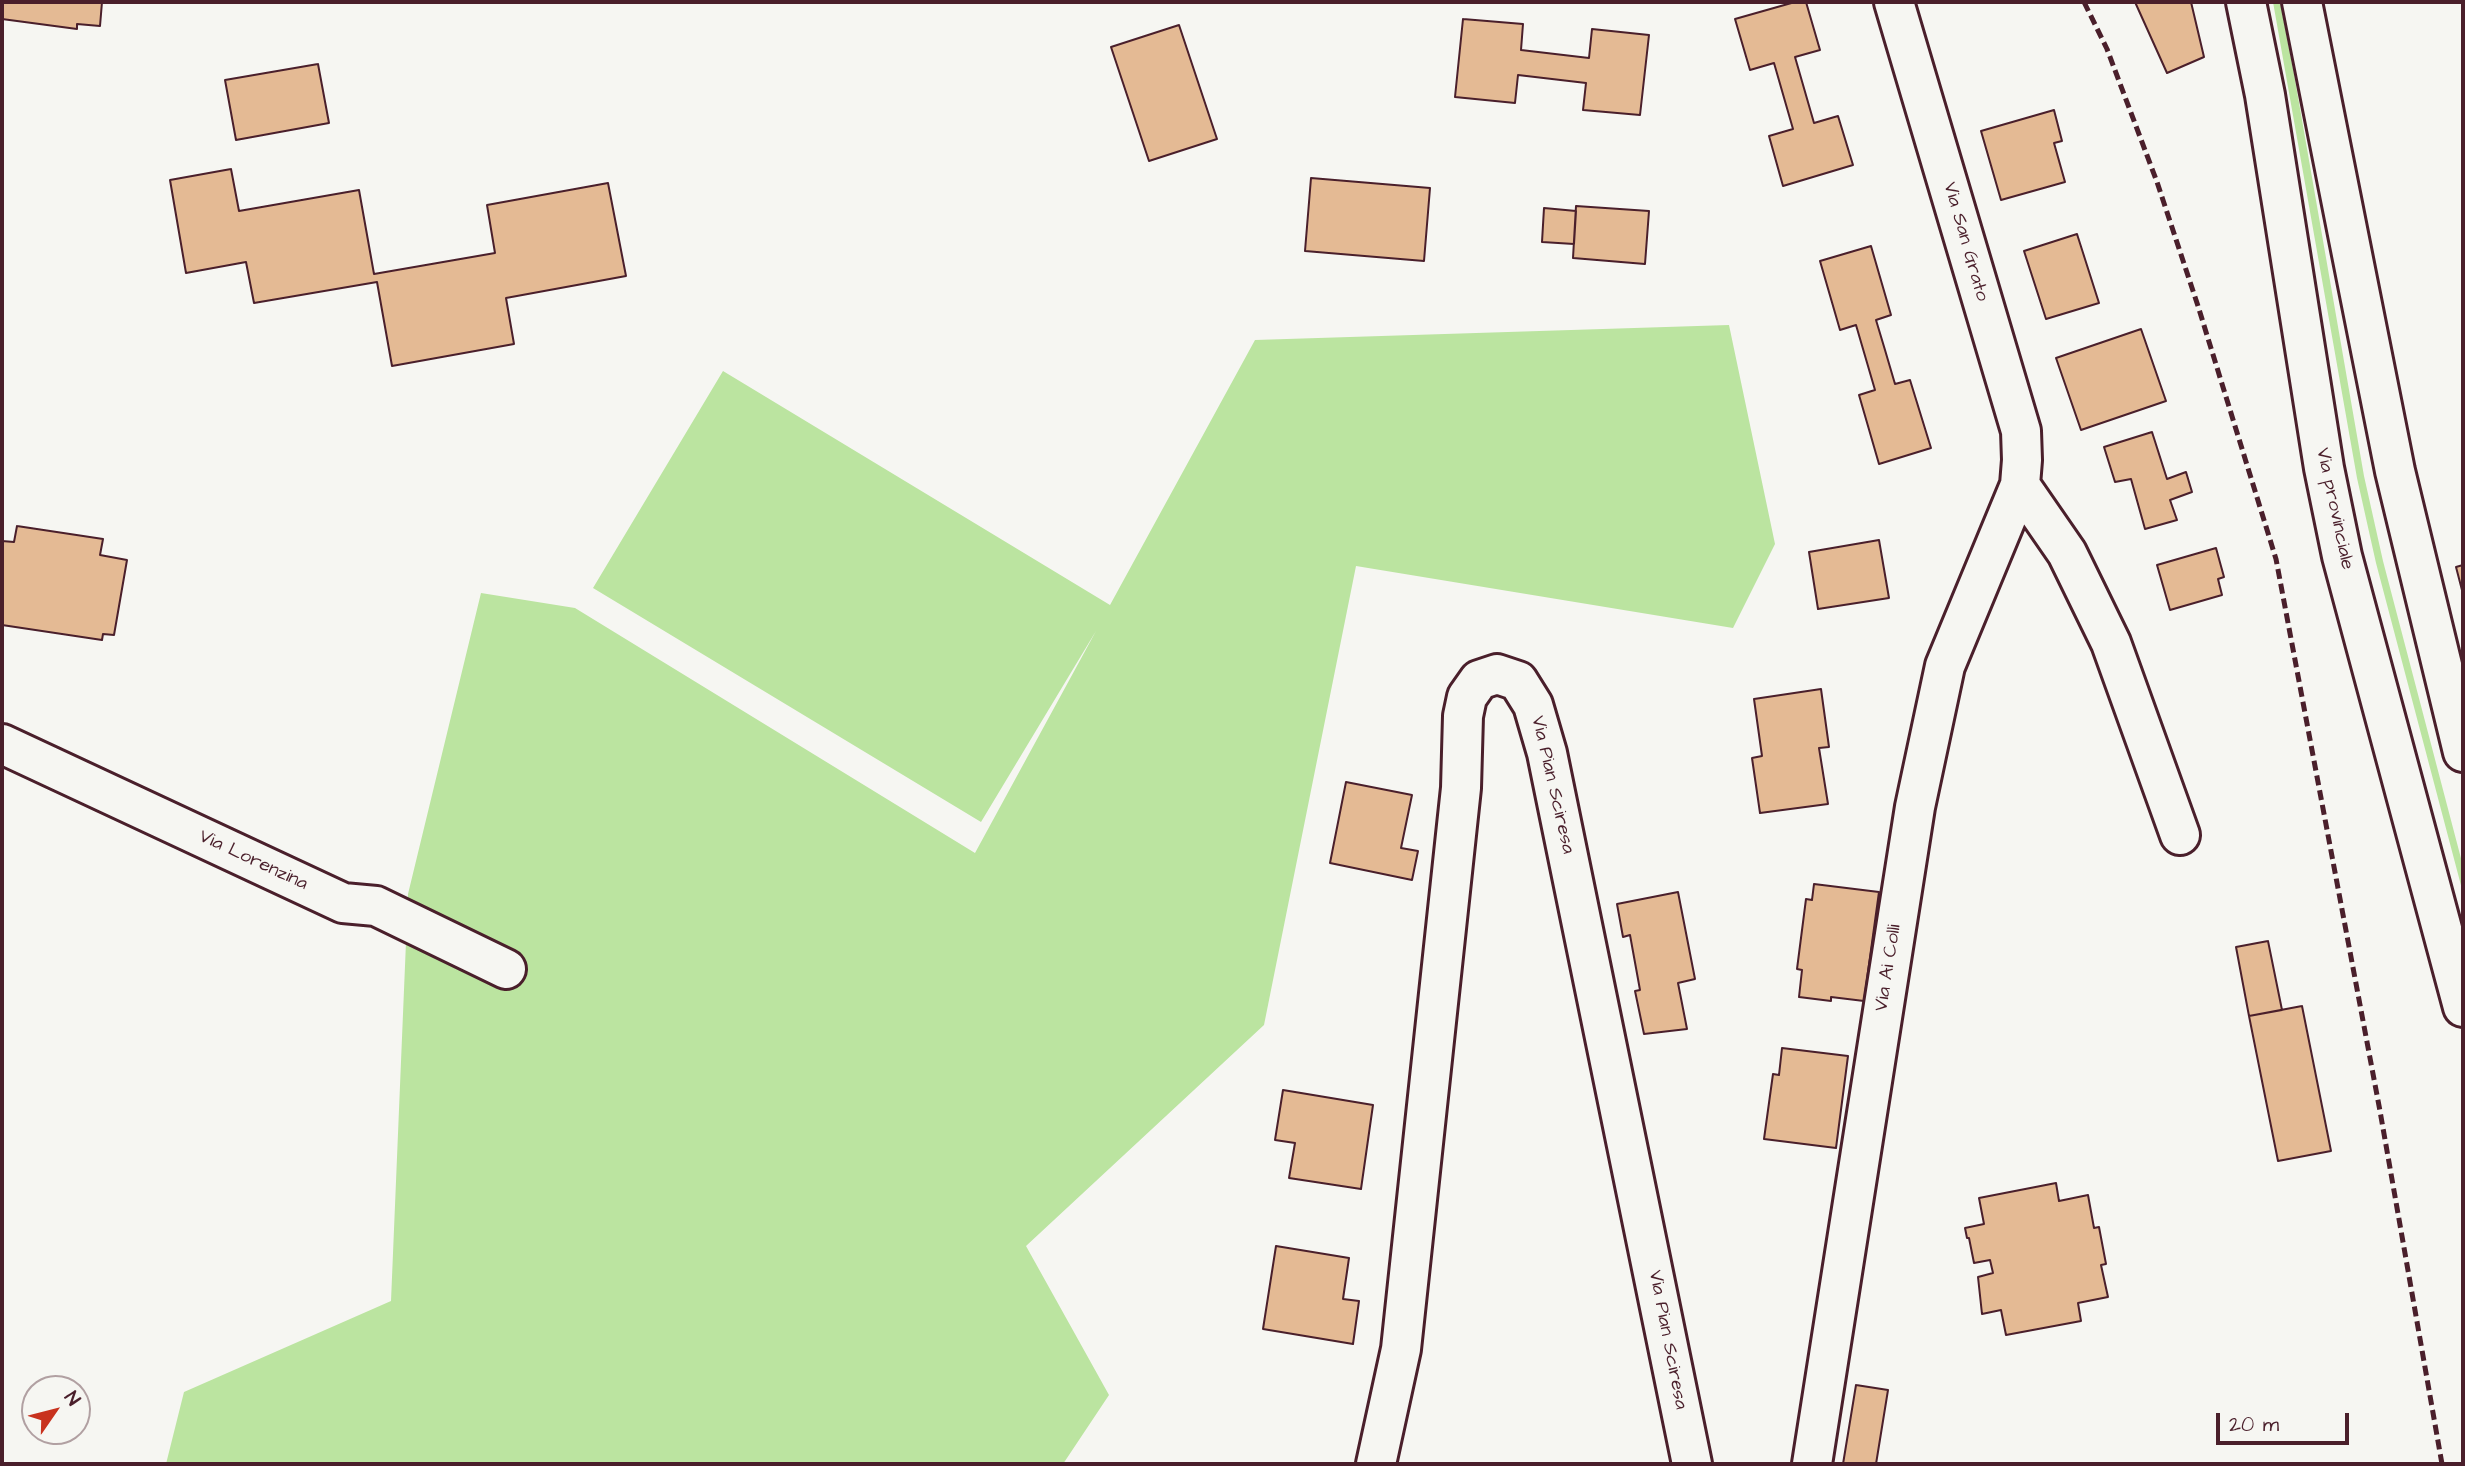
<!DOCTYPE html>
<style>
body{margin:0}
#map{position:relative;width:2465px;height:1466px;overflow:hidden;background:#f6f6f2;font-family:"Architects Daughter",sans-serif}
canvas{display:block}
.frame{position:absolute;inset:0;border:4px solid #4a1f2b;pointer-events:none}
.north{position:absolute;left:21px;top:1375px;width:70px;height:70px;box-sizing:border-box;background:#f6f6f2;border:2px solid #b1a0a2;border-radius:50%;rotate:55deg;font-size:19px;font-weight:700;line-height:28px;text-align:center;color:#4a1f2b}
.north::after{content:'';display:block;margin:auto;width:24px;height:32px;background:#c8321e;clip-path:polygon(50% 0,100% 100%,50% 72%,0 100%)}
.scale{position:absolute;left:2216px;top:1413px;width:133px;height:32px;box-sizing:border-box;border:4px solid #4a1f2b;border-top:0;padding-left:9px;font-size:21px;line-height:24px;white-space:nowrap;color:#4a1f2b;-webkit-text-stroke:5px #f6f6f2;paint-order:stroke}
</style>
<div id="map">
<canvas width="2465" height="1466"></canvas>
<div class="frame"></div>
<div class="north">N</div>
<div class="scale">20 m</div>
</div>
<script>
const g = document.querySelector('canvas').getContext('2d');
g.lineJoin = 'round';
function paint(path, color) { g.fillStyle = color; g.fill(path, 'evenodd'); }
const poly = rows => new Path2D(rows.map(r => 'M' + r).join(''));
function trace(path, color, width, dash) { g.strokeStyle = color; g.lineWidth = width; g.lineCap = dash ? 'butt' : 'round'; g.setLineDash(dash || []); g.stroke(path); }
function label(font, color, halo, rows, align = 'center') {
  g.font = font + ' "Architects Daughter",sans-serif'; g.lineWidth = 5; g.setLineDash([]); g.textBaseline = 'middle'; g.strokeStyle = halo; g.fillStyle = color; for (const [text, x, y, turn = 0] of rows) {
    g.save(); g.translate(x, y); g.rotate((+turn || 0) * Math.PI / 180); g.textAlign = isNaN(turn) ? turn : align; if (halo) g.strokeText(text, 0, 0); g.fillText(text, 0, 0); g.restore();
  }
}
const green = poly([
 [2273,2,2280,2,2294,74,2364,476,2383,561,2463,866,2463,893,2376,563,2357,478],
 [1729,325,1775,544,1733,628,1356,566,1264,1025,1026,1246,1109,1395,1063,1464,166,1464,184,1392,391,1301,408,894,481,593,575,608,975,853,1096,631,981,822,593,588,723,371,1110,605,1255,340]
]);
const building = poly([
 [2,2,102,2,100,26,77,24,77,29,2,19,2,2],
 [1795,2,1806,2,1820,50,1795,57,1814,123,1838,116,1853,165,1783,186,1769,136,1793,129,1774,63,1750,70,1735,19,1795,2],
 [2135,2,2191,2,2204,57,2167,73,2135,2],
 [1463,19,1523,24,1521,50,1589,58,1592,29,1649,35,1640,115,1583,110,1586,83,1518,75,1515,103,1455,97,1463,19],
 [1179,25,1217,139,1149,161,1111,47,1179,25],
 [318,64,329,123,236,140,225,80,318,64],
 [2054,110,2062,141,2054,143,2065,182,2001,200,1981,131,2054,110],
 [231,169,239,211,359,190,374,274,495,253,487,205,608,183,626,276,506,298,514,344,392,366,377,282,254,303,246,262,186,273,170,180,231,169],
 [1311,178,1430,188,1424,261,1305,251,1311,178],
 [1576,206,1649,211,1645,264,1573,258,1576,206],
 [1544,208,1576,211,1574,244,1542,242,1544,208],
 [2077,234,2099,303,2046,319,2024,251,2077,234],
 [1871,246,1891,315,1876,320,1885,350,1895,384,1910,380,1931,448,1879,464,1859,395,1875,390,1856,325,1840,330,1820,261,1871,246],
 [2141,329,2166,401,2081,430,2056,358,2141,329],
 [2152,432,2167,479,2186,472,2192,492,2170,500,2177,520,2145,529,2131,479,2115,482,2104,447,2152,432],
 [17,526,103,539,100,555,127,560,114,635,103,634,102,640,2,625,2,541,14,542,17,526],
 [1879,540,1889,598,1818,609,1809,552,1879,540],
 [2216,548,2224,577,2218,579,2222,595,2170,610,2157,565,2216,548],
 [2463,565,2463,594,2456,567,2463,565],
 [1821,689,1829,747,1819,748,1828,804,1760,813,1752,758,1762,756,1754,699,1821,689],
 [1346,782,1412,795,1401,848,1418,851,1412,880,1330,863,1346,782],
 [1814,884,1879,892,1864,1001,1831,997,1831,1001,1799,997,1802,970,1797,969,1806,899,1812,900,1814,884],
 [1678,892,1695,979,1678,983,1687,1029,1644,1034,1635,991,1640,990,1630,935,1623,937,1617,904,1678,892],
 [2268,941,2282,1010,2249,1016,2236,947,2268,941],
 [2302,1006,2331,1151,2278,1161,2249,1016,2302,1006],
 [1782,1048,1848,1056,1836,1148,1764,1139,1773,1074,1779,1075,1782,1048],
 [1283,1090,1373,1105,1361,1189,1289,1178,1295,1143,1275,1140,1283,1090],
 [2056,1183,2059,1201,2088,1195,2094,1228,2099,1227,2106,1264,2101,1265,2108,1297,2078,1303,2081,1321,2006,1335,2001,1310,1982,1314,1978,1277,1993,1273,1990,1260,1974,1263,1969,1238,1967,1238,1965,1228,1984,1224,1979,1198,2056,1183],
 [1276,1246,1349,1258,1343,1299,1359,1301,1353,1344,1263,1329,1276,1246],
 [1856,1385,1888,1390,1876,1464,1843,1464,1856,1385]
]);
const minor = poly([
 [2020,485,2067,553,2111,643,2180,835],
 [2,744,343,903,376,906,506,969],
 [1376,1464,1401,1349,1461,788,1463,716,1467,697,1479,680,1497,674,1518,681,1533,705,1547,753,1692,1464],
 [1812,1464,1915,807,1945,666,2020,485,2022,460,2021,431,1894,2]
]);
const major = poly([
 [2246,2,2265,95,2324,468,2342,556,2463,1007],
 [2302,2,2395,471,2463,752]
]);
const rail = poly([
 [2084,2,2107,49,2157,182,2198,306,2276,559,2380,1111,2442,1464]
]);
const streetNames = [
 ["Via San Grato",1965,242,74],
 ["Via provinciale",2334,509,78],
 ["Via Pian Sciresa",1552,785,77],
 ["Via Lorenzina",253,861,25],
 ["Via Ai Colli",1889,968,-81],
 ["Via Pian Sciresa",1667,1340,79]
];
paint(green, '#bbe4a0');
paint(building, '#e4ba94');
trace(building, '#4a1f2b', 2);
trace(minor, '#4a1f2b', 44);
trace(major, '#4a1f2b', 44);
trace(minor, '#f6f6f2', 38);
trace(major, '#f6f6f2', 38);
trace(rail, '#4a1f2b', 5, [10, 5]);
label('19px', '#4a1f2b', '#f6f6f2', streetNames);
</script>
